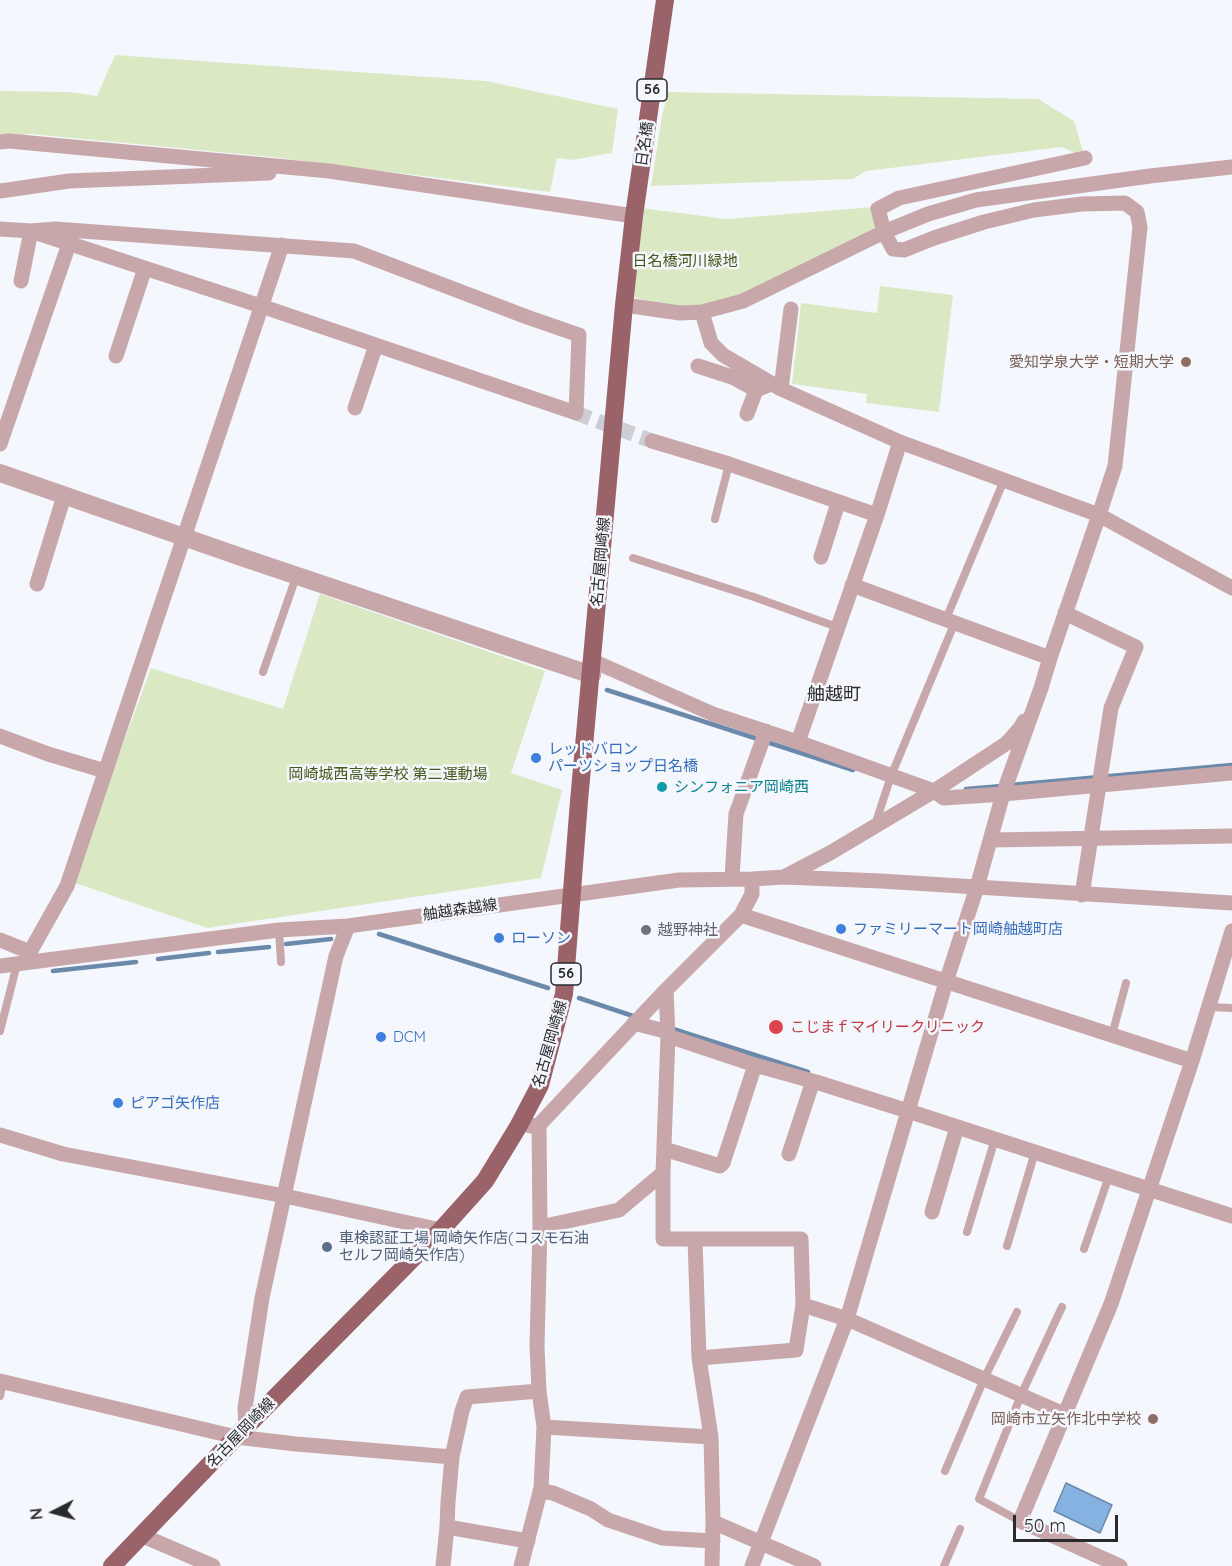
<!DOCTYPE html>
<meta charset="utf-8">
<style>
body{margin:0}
#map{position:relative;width:1232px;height:1566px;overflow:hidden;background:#f5f7fe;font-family:Quicksand,sans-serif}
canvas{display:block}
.north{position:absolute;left:24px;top:1482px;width:60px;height:60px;-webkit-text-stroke:4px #f5f7fe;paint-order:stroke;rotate:264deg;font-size:16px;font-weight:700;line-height:24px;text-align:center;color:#2a2a2d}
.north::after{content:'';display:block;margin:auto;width:21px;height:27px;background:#2a2a2d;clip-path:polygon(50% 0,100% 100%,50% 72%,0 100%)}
.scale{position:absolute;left:1013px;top:1515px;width:105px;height:27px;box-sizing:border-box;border:3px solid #2a2a2d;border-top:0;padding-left:8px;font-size:18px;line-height:21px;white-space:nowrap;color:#2a2a2d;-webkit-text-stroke:4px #f5f7fe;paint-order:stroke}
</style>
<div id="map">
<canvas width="1232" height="1566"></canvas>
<div class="north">N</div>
<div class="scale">50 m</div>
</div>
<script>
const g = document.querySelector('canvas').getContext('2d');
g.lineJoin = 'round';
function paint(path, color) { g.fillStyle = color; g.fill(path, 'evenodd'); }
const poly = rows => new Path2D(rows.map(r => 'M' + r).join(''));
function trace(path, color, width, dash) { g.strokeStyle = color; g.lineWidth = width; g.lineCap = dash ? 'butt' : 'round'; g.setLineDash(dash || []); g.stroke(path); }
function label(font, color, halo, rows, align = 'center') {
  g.font = font + ' Quicksand,"Noto Sans JP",sans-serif'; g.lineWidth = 5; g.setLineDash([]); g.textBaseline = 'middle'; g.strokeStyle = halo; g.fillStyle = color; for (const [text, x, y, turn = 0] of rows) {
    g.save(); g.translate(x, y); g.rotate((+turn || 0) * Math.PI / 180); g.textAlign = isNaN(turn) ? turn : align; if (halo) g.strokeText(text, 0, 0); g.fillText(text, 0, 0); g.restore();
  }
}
const green = poly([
 [115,55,486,81,618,109,612,153,571,160,557,158,550,192,272,157,31,134,0,137,0,91,69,92,97,96],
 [668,92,1038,99,1074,121,1085,158,1062,147,866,171,853,179,651,186,662,116],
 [874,207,878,229,742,298,680,309,632,297,641,208,726,219],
 [880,286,953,295,939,412,866,403,867,394,792,384,801,303,877,313],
 [320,594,545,671,511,773,562,790,541,878,207,928,72,882,151,668,283,709]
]);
const water = poly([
 [1066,1483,1112,1505,1100,1533,1054,1511,1066,1483]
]);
const stream = poly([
 [607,690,853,770],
 [1011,785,1232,765],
 [966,789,1002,786],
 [379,934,548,988],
 [286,944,331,939],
 [218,952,269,947],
 [158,959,209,953],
 [53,971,136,962],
 [579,998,636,1017],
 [670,1028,808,1072]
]);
const minorTunnel = poly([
 [576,413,652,441]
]);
const service = poly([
 [715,519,729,464],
 [633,558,754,597,837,627],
 [946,619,1004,480],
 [263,672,296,577],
 [875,825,891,776,955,622],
 [279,930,281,962],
 [1208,1007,1232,1008],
 [0,1031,17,964],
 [1112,1035,1126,983],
 [967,1232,995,1139],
 [1007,1246,1035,1152],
 [1084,1249,1109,1176],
 [0,1396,3,1382],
 [945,1471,984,1379,1017,1312],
 [1020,1521,979,1499,1021,1395,1062,1307],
 [944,1566,960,1529]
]);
const minor = poly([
 [0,142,9,141,329,171,634,216],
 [0,191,69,181,269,173],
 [0,229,31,231,55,229,354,251,527,317,579,335,576,413,261,306,31,231],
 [21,281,31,231],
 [624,305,680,313,702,312,743,301,884,232,928,214,976,200,1150,176,1232,167],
 [702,312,711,343,723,355,781,389,900,442,1099,515,1232,588],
 [116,356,145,268],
 [698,366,732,377,756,390,771,384],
 [781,389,791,309],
 [355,408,376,345],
 [747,414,756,390],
 [652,441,729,464,877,515],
 [0,444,69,244],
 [821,557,838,503],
 [37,584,64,496],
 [852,585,1050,658],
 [1065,613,1136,647,1111,708,1082,895],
 [593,661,713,714,798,742,934,791,944,798,1003,794,1232,773],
 [0,736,48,754,105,771],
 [798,742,877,515,900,442],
 [990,840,1232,836],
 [784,877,830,853,934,791,1007,743,1021,727,1024,721],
 [732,878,736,814,766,731],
 [741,915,1192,1061],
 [0,940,30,952],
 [30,962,30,952,67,886,282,245],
 [0,966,279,930,348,926,679,880,752,879,784,877,881,881,1232,903],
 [666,990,668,1036,663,1173,663,1239,801,1239,803,1305,796,1350,699,1358],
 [634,1023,668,1032],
 [668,1036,755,1065,816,1082,908,1111,1232,1216],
 [530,1126,539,1125,666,990,741,915,752,894,752,879],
 [0,1135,63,1154,285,1196,441,1230],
 [664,1149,720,1166,723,1163,755,1065],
 [789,1154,813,1081],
 [932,1212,957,1127],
 [540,1227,619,1210,663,1173],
 [695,1240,699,1358,711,1437,713,1522,712,1566],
 [803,1305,847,1319,1064,1414],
 [0,1381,236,1437,296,1444,452,1457],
 [544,1427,711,1437],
 [246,1428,245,1408,262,1298,336,956,348,926],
 [540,1491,553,1493,591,1509,608,1520,662,1538,713,1541],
 [713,1522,814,1566],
 [447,1527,528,1541],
 [143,1536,213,1566],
 [443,1566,447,1527,448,1502,452,1457,462,1411,467,1397,539,1391],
 [521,1566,541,1488,544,1427,539,1391,537,1346,540,1227,539,1125],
 [752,1566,847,1319,946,982,977,887,1003,794,1041,688,1050,658,1099,515,1115,466,1140,227,1137,212,1125,203,1082,204,1034,210,984,222,934,238,904,250,893,249,884,232,878,209,899,198,1085,158],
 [1120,1566,1020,1521,1111,1304,1192,1061,1232,931]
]);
const tertiary = poly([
 [0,473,244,558,592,675]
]);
const primary = poly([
 [112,1566,236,1437,441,1230,485,1181,518,1127,540,1085,564,994,579,801,624,305,634,216,665,0]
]);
const markers = [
 [1186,362,6,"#8d6e63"],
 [536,758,6,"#3f7fe0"],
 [662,787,6,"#0f9aa8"],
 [841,929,6,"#3f7fe0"],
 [646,930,6,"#6b7280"],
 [499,938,6,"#3f7fe0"],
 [776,1027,8,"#e0444e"],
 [381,1037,6,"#3f7fe0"],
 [118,1103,6,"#3f7fe0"],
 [327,1247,6,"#5c6f8a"],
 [1153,1419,6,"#8d6e63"]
];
const shields = [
 [652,90,30],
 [566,974,30]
];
const shieldNames = [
 ["56",652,90],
 ["56",566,974]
];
const streetNames = [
 ["日名橋",645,144,-82],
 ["名古屋岡崎線",601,562,-85],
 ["舳越森越線",460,910,-8],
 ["名古屋岡崎線",550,1044,-74],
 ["名古屋岡崎線",241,1433,-46]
];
const parkNames = [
 ["日名橋河川緑地",685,261],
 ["岡崎城西高等学校 第二運動場",388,774]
];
const educationNames = [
 ["愛知学泉大学・短期大学",1174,362],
 ["岡崎市立矢作北中学校",1141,1419]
];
const shopNames = [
 ["レッドバロン",548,749],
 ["パーツショップ日名橋",548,766],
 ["ファミリーマート岡崎舳越町店",853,929],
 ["ローソン",511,938],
 ["DCM",393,1037],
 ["ピアゴ矢作店",130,1103]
];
const cultureNames = [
 ["シンフォニア岡崎西",674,787]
];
const worshipNames = [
 ["越野神社",658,930]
];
const healthNames = [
 ["こじまｆマイリークリニック",790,1027]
];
const serviceNames = [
 ["車検認証工場 岡崎矢作店(コスモ石油",339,1238],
 ["セルフ岡崎矢作店)",339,1255]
];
const quarterNames = [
 ["舳越町",834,695]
];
paint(green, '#dae9c4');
paint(water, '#86b2e1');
trace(water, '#6a89ab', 1.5);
trace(stream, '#6a89ab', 4.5);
trace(minorTunnel, '#ccced4', 15, [15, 8]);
trace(service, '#c7a7aa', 8);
trace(minor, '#c7a7aa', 15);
trace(tertiary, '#c7a7aa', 18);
trace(primary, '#9a636a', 18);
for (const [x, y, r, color] of markers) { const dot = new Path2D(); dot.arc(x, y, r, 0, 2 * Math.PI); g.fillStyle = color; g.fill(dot); trace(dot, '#f5f7fe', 2); }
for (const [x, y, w] of shields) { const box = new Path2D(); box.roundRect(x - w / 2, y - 11, w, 22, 4.5); g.fillStyle = '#f5f7fe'; g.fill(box); trace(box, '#2a2a2d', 1.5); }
label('bold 14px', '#2a2a2d', null, shieldNames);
label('15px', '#2a2a2d', '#f5f7fe', streetNames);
label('15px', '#445819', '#f5f7fe', parkNames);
label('15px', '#785e54', '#f5f7fe', educationNames, 'right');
label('15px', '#366cbe', '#f5f7fe', shopNames, 'left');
label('15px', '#0d838f', '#f5f7fe', cultureNames, 'left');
label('15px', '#5b616d', '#f5f7fe', worshipNames, 'left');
label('15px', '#be3a42', '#f5f7fe', healthNames, 'left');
label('15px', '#4e5e75', '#f5f7fe', serviceNames, 'left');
label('18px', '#2a2a2d', '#f5f7fe', quarterNames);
</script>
